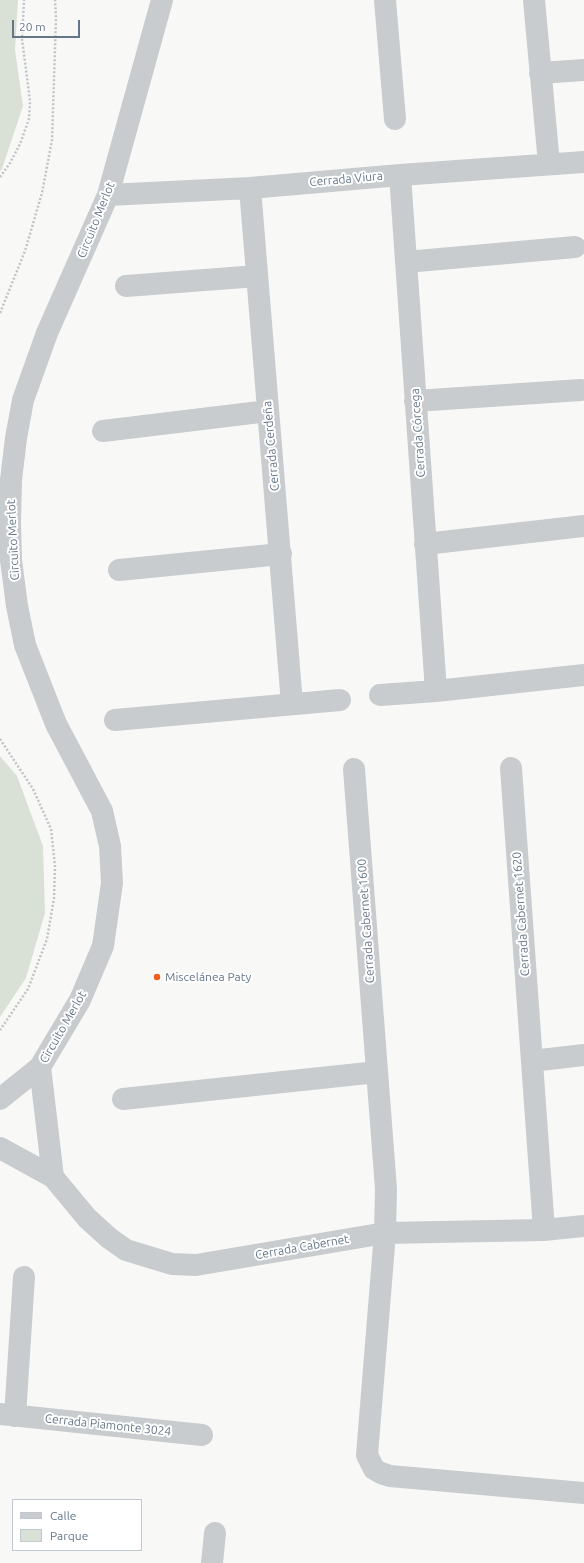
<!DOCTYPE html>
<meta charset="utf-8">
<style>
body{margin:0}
#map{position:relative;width:584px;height:1563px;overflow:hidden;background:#f8f9f6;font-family:Ubuntu,sans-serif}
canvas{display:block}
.legend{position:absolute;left:12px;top:1499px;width:130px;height:52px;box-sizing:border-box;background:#fff;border:1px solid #c1c8d0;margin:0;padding:5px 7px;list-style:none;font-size:12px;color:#657689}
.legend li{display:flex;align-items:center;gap:8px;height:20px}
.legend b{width:20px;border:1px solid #c1c8d0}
.scale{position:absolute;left:12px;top:20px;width:68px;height:18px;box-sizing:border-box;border:2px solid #657689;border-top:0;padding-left:5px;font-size:12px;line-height:14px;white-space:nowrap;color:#657689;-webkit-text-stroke:3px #fff;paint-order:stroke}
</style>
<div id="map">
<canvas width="584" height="1563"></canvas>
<ul class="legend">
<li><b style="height:5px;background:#c8cccf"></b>Calle</li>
<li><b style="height:11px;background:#d9e1d6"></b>Parque</li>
</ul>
<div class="scale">20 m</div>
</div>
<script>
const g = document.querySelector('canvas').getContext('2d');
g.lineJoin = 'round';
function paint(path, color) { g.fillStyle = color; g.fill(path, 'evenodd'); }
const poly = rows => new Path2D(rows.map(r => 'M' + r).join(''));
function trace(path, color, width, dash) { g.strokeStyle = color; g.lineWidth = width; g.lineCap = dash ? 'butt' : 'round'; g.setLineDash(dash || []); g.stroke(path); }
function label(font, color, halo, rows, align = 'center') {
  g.font = font + ' Ubuntu,sans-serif'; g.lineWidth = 4; g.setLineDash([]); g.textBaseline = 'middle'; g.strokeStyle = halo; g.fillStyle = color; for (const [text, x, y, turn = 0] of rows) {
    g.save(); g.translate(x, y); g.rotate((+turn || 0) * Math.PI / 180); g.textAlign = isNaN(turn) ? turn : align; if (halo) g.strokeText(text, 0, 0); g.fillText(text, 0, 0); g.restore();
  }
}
const green = poly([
 [0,0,18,0,15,50,23,106,2,169,0,171],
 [0,756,17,776,43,846,45,913,26,978,0,1017]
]);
const path = poly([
 [0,177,10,163,20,144,29,119,30,101,22,39,24,0],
 [0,313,25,251,42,193,52,140,56,18,55,0],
 [0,739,33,789,51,829,55,866,54,898,47,939,28,989,0,1030]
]);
const minor = poly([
 [385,0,395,119],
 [534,0,549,164],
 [540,73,584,70],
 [400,175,436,691],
 [250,188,292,704],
 [108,195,250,188,400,175,584,162],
 [406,262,575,247],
 [126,286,257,276],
 [415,401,581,390],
 [103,431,268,411],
 [425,544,584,526],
 [119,570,281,554],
 [380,695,436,691,584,675],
 [115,720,340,700],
 [511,768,544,1230],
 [354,769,386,1189,385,1233,367,1455,374,1469,381,1473,390,1476,584,1493],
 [532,1061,584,1055],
 [40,1067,53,1177],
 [0,1099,40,1067,80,1000,103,946,112,883,110,846,102,811,56,724,25,645,17,606,11,560,10,522,11,480,16,438,23,400,47,333,108,195,162,0],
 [123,1099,377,1072],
 [0,1148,53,1177,87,1218,109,1238,126,1250,172,1264,196,1265,385,1233,544,1230,584,1226],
 [0,1414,202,1435],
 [15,1416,24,1277],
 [212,1563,215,1533]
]);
const markers = [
 [157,977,4,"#f05f1e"]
];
const streetNames = [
 ["Cerrada Viura",346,179,-5],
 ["Circuito Merlot",96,220,-68],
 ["Cerrada Córcega",418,433,-94],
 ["Cerrada Cerdeña",271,446,-95],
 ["Circuito Merlot",13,540,-93],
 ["Cerrada Cabernet 1620",521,914,-94],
 ["Cerrada Cabernet 1600",366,921,-94],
 ["Circuito Merlot",63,1027,-60],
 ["Cerrada Cabernet",302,1247,-10],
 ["Cerrada Piamonte 3024",108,1425,6]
];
const poiNames = [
 ["Miscelánea Paty",165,977]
];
paint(green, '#d9e1d6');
trace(path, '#c1c3c6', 2.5, [2, 2]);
trace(minor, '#c8cccf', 22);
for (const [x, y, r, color] of markers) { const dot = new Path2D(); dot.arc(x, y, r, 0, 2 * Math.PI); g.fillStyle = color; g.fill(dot); trace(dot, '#fff', 1.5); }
label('12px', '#657689', '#fff', streetNames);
label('12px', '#657689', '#fff', poiNames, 'left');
</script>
